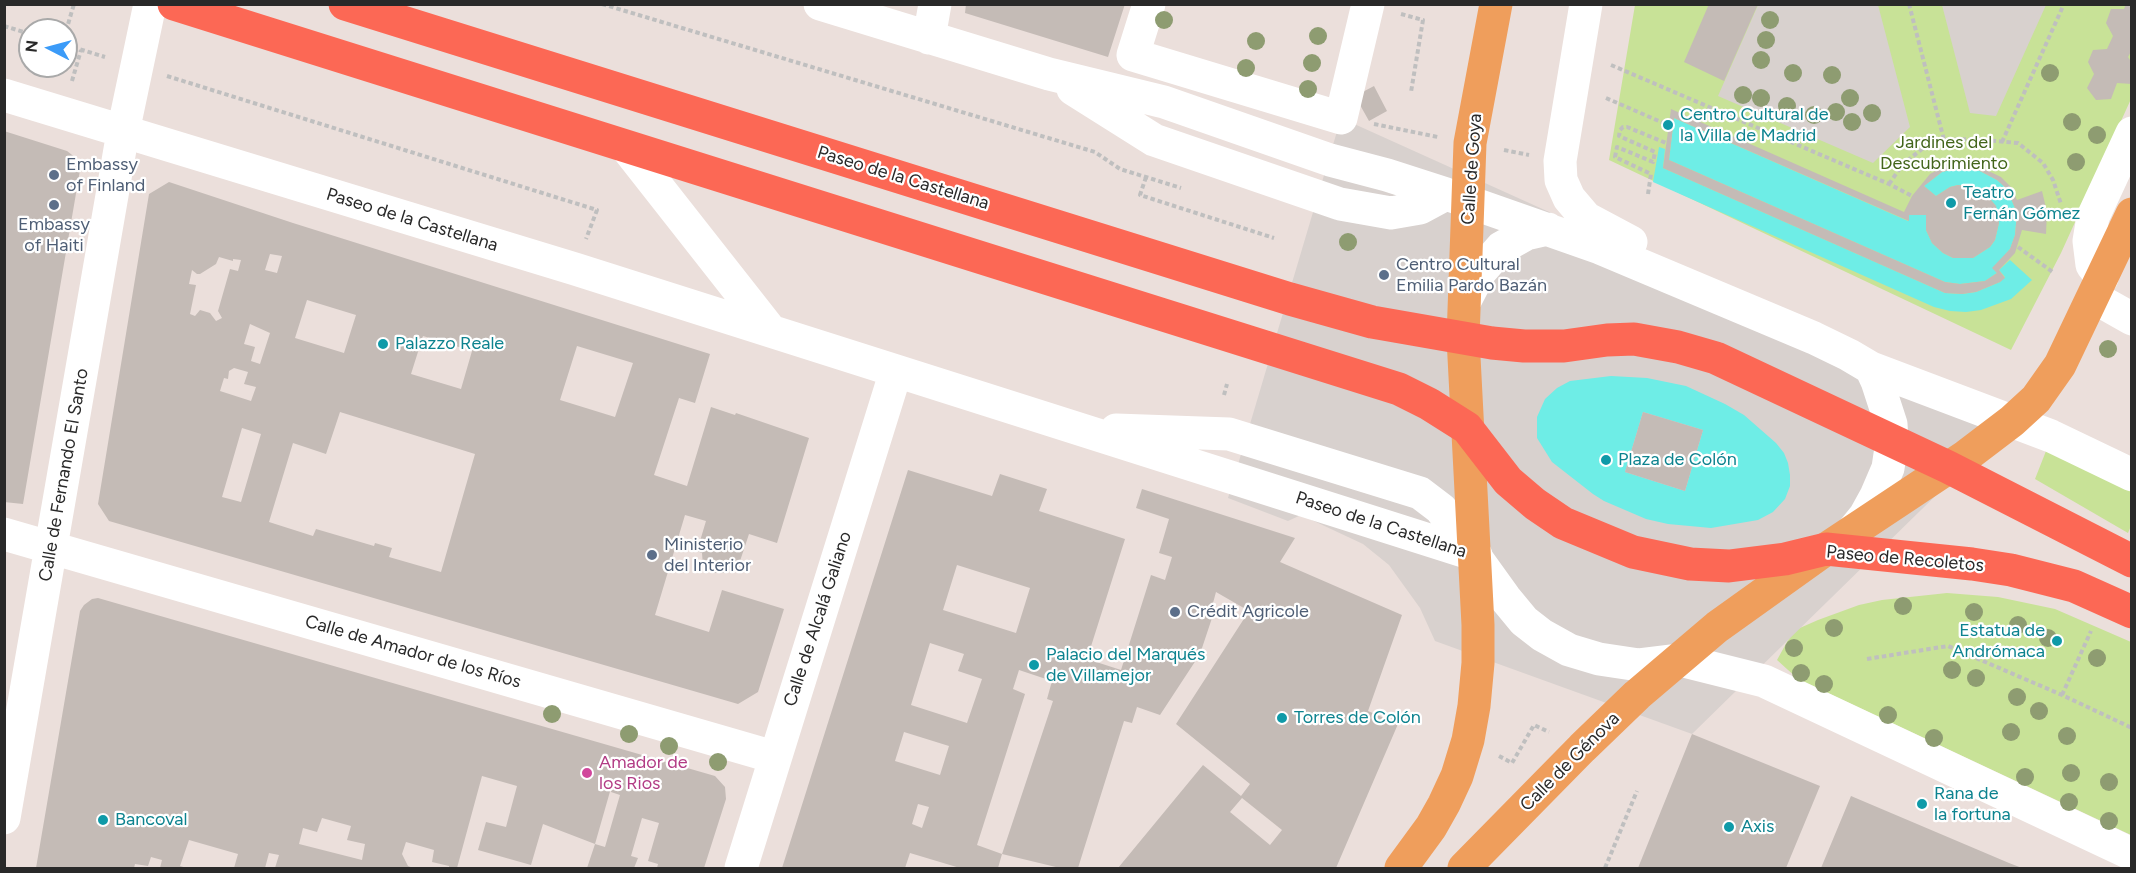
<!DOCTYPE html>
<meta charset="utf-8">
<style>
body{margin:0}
#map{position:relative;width:2136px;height:873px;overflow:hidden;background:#ebdfdb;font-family:Figtree,sans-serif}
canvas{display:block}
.frame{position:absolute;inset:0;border:6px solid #292929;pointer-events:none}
.north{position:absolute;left:18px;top:18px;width:60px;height:60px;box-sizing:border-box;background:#fff;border:2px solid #a9a9a9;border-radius:50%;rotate:276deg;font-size:16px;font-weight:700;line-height:24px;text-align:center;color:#292929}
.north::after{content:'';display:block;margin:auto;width:21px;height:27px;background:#3b9bf8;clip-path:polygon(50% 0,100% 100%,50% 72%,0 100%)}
</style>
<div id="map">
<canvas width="2136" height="873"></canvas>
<div class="frame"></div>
<div class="north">N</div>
</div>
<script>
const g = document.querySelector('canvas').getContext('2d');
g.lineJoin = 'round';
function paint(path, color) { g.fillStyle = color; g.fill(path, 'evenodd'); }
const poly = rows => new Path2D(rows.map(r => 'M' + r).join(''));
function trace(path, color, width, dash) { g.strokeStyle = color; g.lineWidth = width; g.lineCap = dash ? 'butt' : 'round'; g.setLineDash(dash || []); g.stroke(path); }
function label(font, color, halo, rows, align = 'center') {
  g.font = font + ' Figtree,sans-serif'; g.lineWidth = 4.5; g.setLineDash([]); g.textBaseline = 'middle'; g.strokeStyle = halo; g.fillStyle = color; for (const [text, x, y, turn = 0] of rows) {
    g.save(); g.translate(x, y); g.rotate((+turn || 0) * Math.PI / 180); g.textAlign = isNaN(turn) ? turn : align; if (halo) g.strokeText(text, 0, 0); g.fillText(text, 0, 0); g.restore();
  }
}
const green = poly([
 [1635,5,2131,5,2131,99,2061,253,2011,350,1609,160],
 [2046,451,2131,491,2131,526,2128,533,2035,479],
 [1947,593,1998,597,2055,609,2131,642,2131,835,1798,679,1777,660,1793,631,1818,620,1859,605,1882,600]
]);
const plaza = poly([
 [1758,5,1878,5,1910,127,1873,163,1718,96],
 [1942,5,2046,5,1996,116,1970,113],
 [1341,118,2012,421,1692,734,1435,641,1420,608,1389,565,1363,544,1301,515,1288,521,1228,498]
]);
const water = poly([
 [1674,118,1908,221,1909,215,1926,215,1926,230,1932,243,1943,253,1953,258,1973,258,1990,247,1995,240,1999,223,1996,206,1985,193,1972,187,1958,185,1950,187,1936,196,1924,186,1942,172,1954,169,1978,170,1997,180,2006,188,2012,201,2017,213,2015,235,2010,249,1993,268,1997,273,1985,281,1960,284,1945,282,1669,160],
 [1659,147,1665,149,1663,168,1945,293,1962,294,1976,292,2000,282,2005,277,1999,270,2010,260,2032,280,2011,299,1981,310,1966,312,1950,311,1934,307,1653,182],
 [1611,376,1647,378,1686,386,1725,404,1744,415,1776,443,1784,453,1788,463,1790,475,1790,486,1785,499,1773,512,1758,520,1711,528,1668,524,1646,519,1604,501,1593,494,1552,462,1537,438,1537,417,1545,399,1557,388,1570,381],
 [1643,412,1703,430,1685,491,1625,472]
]);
const building = poly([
 [966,4,1125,4,1108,57,965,13],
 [1709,4,1758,4,1724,81,1684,62],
 [2126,4,2132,4,2132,50,2128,57,2132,63,2132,84,2117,83,2111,99,2096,100,2087,88,2094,74,2088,62,2093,50,2107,49,2113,36,2106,23,2111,9,2124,9],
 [1374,86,1387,111,1369,121,1355,96],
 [1671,109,1904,212,1912,196,1930,174,1943,167,1976,165,2001,177,2011,187,2017,200,2042,191,2047,212,2046,234,2022,230,2015,253,1999,270,2005,278,2000,282,1976,292,1962,294,1945,293,1663,168],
 [1674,118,1909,221,1909,215,1926,215,1926,230,1932,243,1943,253,1953,258,1973,258,1990,247,1995,240,1999,223,1996,206,1985,193,1972,187,1958,185,1950,187,1936,196,1924,186,1942,172,1954,169,1978,170,1997,180,2006,188,2012,201,2017,213,2015,235,2010,249,1992,268,1997,273,1985,281,1960,284,1945,282,1669,160],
 [4,131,67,151,76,158,80,170,23,504,4,502],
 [169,182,293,223,710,354,695,403,679,398,654,475,687,486,711,407,735,415,736,413,809,438,777,543,749,534,739,564,734,563,730,570,725,573,714,573,703,566,702,553,697,551,706,521,685,515,655,615,709,632,722,590,784,609,758,692,738,704,109,521,98,504,149,194],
 [270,254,282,256,277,273,265,270],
 [219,257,233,261,233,259,241,260,238,271,230,269,218,311,222,318,216,321,210,313,200,310,195,316,190,314,196,285,189,284,192,270,197,274,200,274,216,264],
 [307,300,356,315,344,353,295,338],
 [250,324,270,333,260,364,251,361,255,347,244,344],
 [423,336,472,351,461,389,411,374],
 [577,346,633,363,615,417,560,400],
 [234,368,248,372,244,384,256,387,251,401,220,391,224,378,228,379,229,371],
 [340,412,475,454,441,572,389,557,392,548,375,543,374,546,316,529,313,536,269,522,293,443,326,454],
 [242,428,261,434,241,502,222,497],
 [1643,412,1703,430,1685,491,1625,472],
 [908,470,992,496,1000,474,1047,489,1039,511,1125,539,1087,659,1121,670,1151,575,1165,580,1172,557,1159,553,1169,519,1136,508,1142,489,1295,538,1280,562,1402,615,1368,711,1398,724,1336,868,1118,868,1203,765,1241,796,1250,784,1176,724,1249,611,1216,592,1210,614,1213,615,1200,654,1160,715,1137,707,1132,723,1124,721,1078,868,1060,868,1002,854,1053,701,1047,699,1052,681,1019,670,1013,689,1025,694,977,845,1002,854,998,868,960,868,910,853,905,868,782,868],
 [957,565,1030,588,1016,633,943,610],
 [930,643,964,654,958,671,982,679,967,723,911,705],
 [904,732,949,746,940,775,895,761],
 [1242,798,1282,830,1270,845,1230,812],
 [918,804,929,807,922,828,912,824],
 [98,598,715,776,725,787,726,799,704,868,657,868,658,864,648,861,659,823,642,818,631,856,638,858,634,868,587,868,595,844,605,847,620,795,611,792,613,781,595,844,543,824,531,865,478,850,486,822,506,827,517,786,482,776,457,868,449,868,449,866,432,862,434,850,406,842,402,854,408,866,413,868,275,868,279,855,269,853,265,868,234,868,238,854,189,840,180,866,187,868,160,868,162,860,151,857,148,866,135,864,134,868,36,868,80,611,84,605,92,599],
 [322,818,351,826,347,840,365,844,362,860,299,844,303,828,317,832],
 [1692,734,1820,786,1786,868,1638,868],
 [1851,796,2009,863,2022,868,1821,868]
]);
const path = poly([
 [602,4,1095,152,1120,169,1181,188],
 [1909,4,1944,140],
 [1401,14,1423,20,1411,92],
 [4,26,30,34],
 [66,31,74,4],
 [66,45,105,57],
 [1611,65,1889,184,1912,196],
 [167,76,597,210,586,239],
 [72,81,81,50],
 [1606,98,1668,125],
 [1374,124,1438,137],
 [2002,142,2064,4],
 [1504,150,1529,155],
 [1146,177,1140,195,1274,238],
 [1889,184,1903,164,1922,149,1944,140,1973,139,2018,143,2043,163,2053,180,2061,204],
 [1648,194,1651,174,1615,157,1617,147,1653,162,1655,152,1619,136,1620,130,1623,127,1627,127,1666,143],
 [2018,247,2054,273],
 [1224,395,1227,384],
 [1867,659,1948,646,2062,695,2132,728],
 [2062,695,2091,631],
 [1499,756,1512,763,1534,725,1549,732],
 [1605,868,1637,791]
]);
const minor = poly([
 [820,4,1049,74,1164,102,1330,160,1387,175,1446,194,1600,248,1814,338,1849,355,1871,368,1877,381,1891,424,1892,441,1888,468,1876,496,1865,516,1852,532],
 [1149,4,1133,55,1341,118,1368,4],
 [1586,4,1560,161,1561,180,1569,198,1586,218,1631,242],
 [929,38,935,4],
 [1073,89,1154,140,1340,204,1391,213,1420,208,1446,194],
 [4,95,575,269,1476,555],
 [627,148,770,330],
 [2102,278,2092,265,2089,241,2093,217,2132,133],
 [2093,297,2132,319],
 [1466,299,1480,272,1501,248,1526,234,1548,229],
 [1871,368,2051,436,2132,475],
 [1116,430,1229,434,1420,493,1441,509,1505,598,1524,621,1542,635,1569,650,1599,659,1639,665,1680,660,1764,681,2132,854],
 [4,534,774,757],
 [4,818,123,132,150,4],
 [741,868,896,371]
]);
const major = poly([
 [1401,868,1431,827,1444,804,1457,776,1468,740,1474,706,1478,663,1478,625,1463,338,1470,143,1496,4],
 [1464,868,1582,748,1637,695,1717,627,1826,549,1966,456,2012,421,2036,399,2060,365,2132,214]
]);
const highway = poly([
 [174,4,1399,389,1429,404,1467,428,1508,481,1535,504,1563,523,1633,552,1690,564,1729,566,1785,559,1826,549,1972,564,2011,570,2074,586,2132,612],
 [345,4,1290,299,1372,322,1492,343,1524,346,1564,346,1607,340,1634,339,1678,347,1716,358,1948,467,2132,561]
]);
const trees = [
 [1164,20],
 [1770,20],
 [1318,36],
 [1766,40],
 [1256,41],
 [1761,60],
 [1312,63],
 [1246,68],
 [1793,73],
 [2050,73],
 [1832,75],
 [1308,89],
 [1743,95],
 [1761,98],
 [1850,98],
 [1787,106],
 [1836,112],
 [1872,113],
 [1814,115],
 [1852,122],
 [2072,122],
 [2097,135],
 [2076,162],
 [1348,242],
 [2108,349],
 [1903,606],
 [1974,612],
 [2018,625],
 [1834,628],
 [2048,638],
 [1794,648],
 [2097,658],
 [1952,670],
 [1801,673],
 [1976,678],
 [1824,684],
 [2017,697],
 [2039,711],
 [552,714],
 [1888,715],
 [2011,732],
 [629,734],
 [2067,736],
 [1934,738],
 [669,746],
 [718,762],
 [2071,773],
 [2025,777],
 [2109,782],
 [2069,802],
 [2109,821]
];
const markers = [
 [1668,125,6,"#0f9aa8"],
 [54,175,6,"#5c6f8a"],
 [1951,203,6,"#0f9aa8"],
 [54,205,6,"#5c6f8a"],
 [1384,275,6,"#5c6f8a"],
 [383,344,6,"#0f9aa8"],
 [1606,460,6,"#0f9aa8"],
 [652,555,6,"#5c6f8a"],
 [1175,612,6,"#5c6f8a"],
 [2057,641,6,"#0f9aa8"],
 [1034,665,6,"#0f9aa8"],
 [1282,718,6,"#0f9aa8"],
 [587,773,6,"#d1479c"],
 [1922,804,6,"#0f9aa8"],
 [103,820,6,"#0f9aa8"],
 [1729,827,6,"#0f9aa8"]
];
const cultureNames = [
 ["Centro Cultural de",1680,115],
 ["la Villa de Madrid",1680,136],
 ["Teatro",1963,193],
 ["Fernán Gómez",1963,214],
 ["Palazzo Reale",395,344],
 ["Plaza de Colón",1618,460],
 ["Estatua de",2045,631,"right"],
 ["Andrómaca",2045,652,"right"],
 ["Palacio del Marqués",1046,655],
 ["de Villamejor",1046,676],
 ["Torres de Colón",1294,718],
 ["Rana de",1934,794],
 ["la fortuna",1934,815],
 ["Bancoval",115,820],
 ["Axis",1741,827]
];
const parkNames = [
 ["Jardines del",1944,143],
 ["Descubrimiento",1944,164]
];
const serviceNames = [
 ["Embassy",66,165],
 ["of Finland",66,186],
 ["Embassy",54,225,"center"],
 ["of Haiti",54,246,"center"],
 ["Centro Cultural",1396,265],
 ["Emilia Pardo Bazán",1396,286],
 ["Ministerio",664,545],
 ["del Interior",664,566],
 ["Crédit Agricole",1187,612]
];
const streetNames = [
 ["Calle de Goya",1472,169,-86],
 ["Paseo de la Castellana",903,178,17],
 ["Paseo de la Castellana",412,220,17],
 ["Calle de Fernando El Santo",64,475,-80],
 ["Paseo de la Castellana",1381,525,18],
 ["Paseo de Recoletos",1905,559,5],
 ["Calle de Alcalá Galiano",818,619,-72],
 ["Calle de Amador de los Ríos",413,652,16],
 ["Calle de Génova",1570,762,-45]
];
const hotelNames = [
 ["Amador de",599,763],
 ["los Rios",599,784]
];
paint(green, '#c8e297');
paint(plaza, '#d8d1ce');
paint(water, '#6eede6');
paint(building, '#c4bbb6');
trace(path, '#bfbfbf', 4, [4.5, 3]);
trace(minor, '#fff', 33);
trace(major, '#ef9e5c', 33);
trace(highway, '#fc6855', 33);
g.fillStyle = '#8e9c71';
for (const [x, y] of trees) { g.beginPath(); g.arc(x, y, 9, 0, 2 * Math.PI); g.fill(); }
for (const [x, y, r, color] of markers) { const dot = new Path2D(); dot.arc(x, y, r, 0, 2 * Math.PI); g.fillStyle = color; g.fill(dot); trace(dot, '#fff', 2); }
label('18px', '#0d838f', '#fff', cultureNames, 'left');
label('18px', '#42651a', '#fff', parkNames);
label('18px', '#4e5e75', '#fff', serviceNames, 'left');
label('18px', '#292929', '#fff', streetNames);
label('18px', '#b23c85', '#fff', hotelNames, 'left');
</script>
